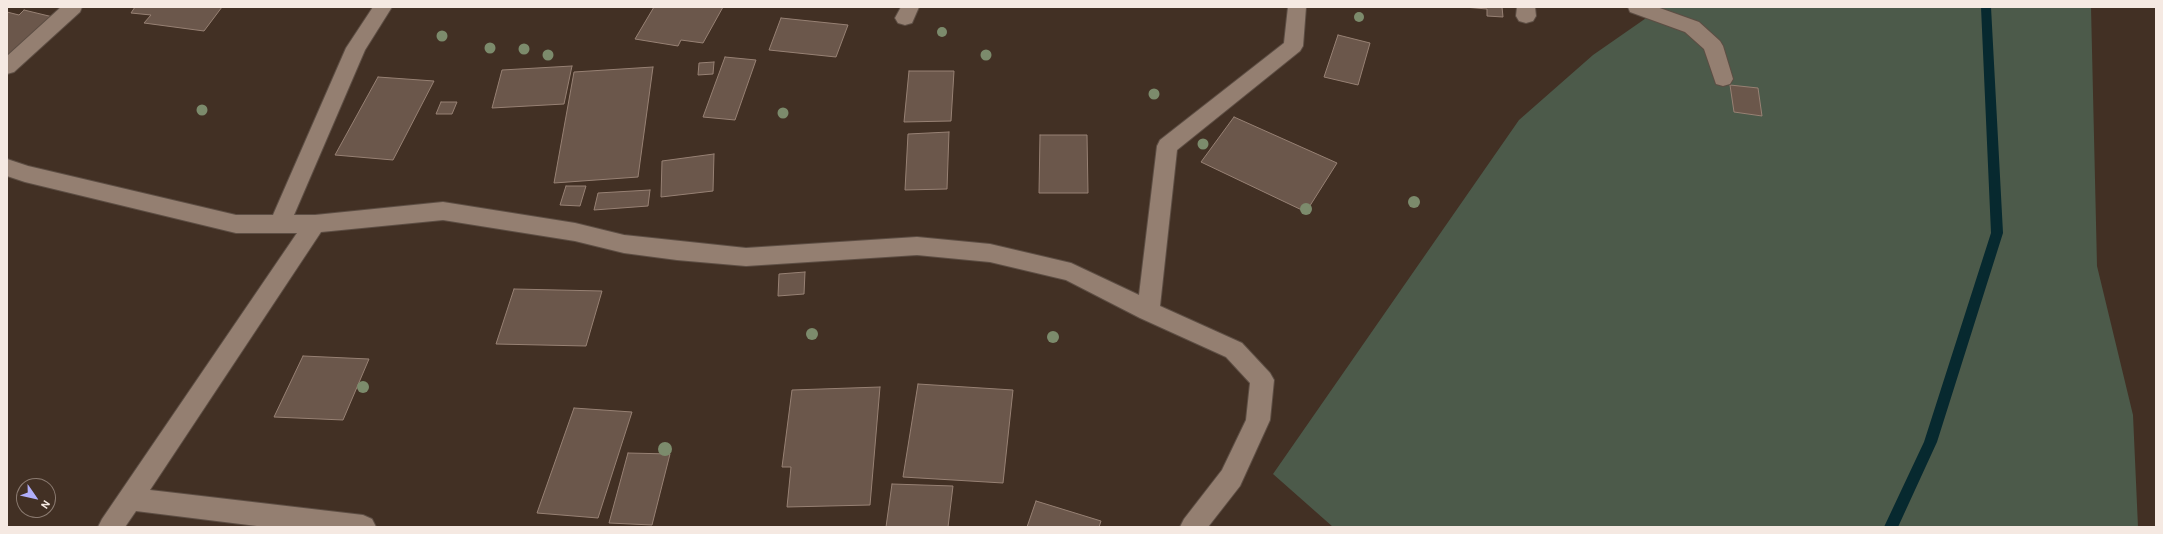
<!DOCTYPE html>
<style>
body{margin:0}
#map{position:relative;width:2163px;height:534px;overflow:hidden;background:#423024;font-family:Karla,sans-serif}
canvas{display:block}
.frame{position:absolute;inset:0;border:8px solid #f5e9e2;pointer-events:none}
.north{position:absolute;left:16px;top:478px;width:40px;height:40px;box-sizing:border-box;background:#423024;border:1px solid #8a7a70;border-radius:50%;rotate:124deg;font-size:11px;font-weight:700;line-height:16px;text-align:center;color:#f5e9e2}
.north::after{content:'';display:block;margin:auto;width:14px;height:18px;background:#b0aefa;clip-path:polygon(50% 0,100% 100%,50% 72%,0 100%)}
</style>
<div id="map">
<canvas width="2163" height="534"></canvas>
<div class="frame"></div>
<div class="north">N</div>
</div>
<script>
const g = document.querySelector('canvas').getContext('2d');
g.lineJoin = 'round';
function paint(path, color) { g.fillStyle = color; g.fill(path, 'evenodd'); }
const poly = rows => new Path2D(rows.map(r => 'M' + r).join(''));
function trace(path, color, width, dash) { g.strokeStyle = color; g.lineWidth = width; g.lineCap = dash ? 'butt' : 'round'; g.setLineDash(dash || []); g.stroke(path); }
const green = poly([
 [1662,7,2091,7,2097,266,2133,415,2138,527,1333,527,1273,474,1519,120,1593,55]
]);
const stream = poly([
 [1981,7,1991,7,2003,233,1937,442,1898,527,1884,527,1924,442,1991,233,1981,7]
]);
const building = poly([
 [135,7,222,7,204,31,144,23,151,15,131,13,135,7],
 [654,7,723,7,703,43,681,40,678,46,635,39,654,7],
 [1464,7,1502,7,1503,17,1487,16,1487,9,1464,7],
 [24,10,53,17,7,62,7,12,19,15,24,10],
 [781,18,848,25,836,57,769,50,781,18],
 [1338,35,1370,43,1358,85,1324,77,1338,35],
 [725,57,756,60,735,120,703,117,725,57],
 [714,62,713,74,698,75,699,63,714,62],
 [572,66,564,104,492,108,502,70,572,66],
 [653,67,638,177,554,183,574,72,653,67],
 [909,71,954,71,951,121,904,122,909,71],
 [378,77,434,81,393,160,335,155,378,77],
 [1730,85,1758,88,1762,116,1734,112,1730,85],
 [441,102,457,102,452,114,436,114,441,102],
 [1234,117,1337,163,1306,212,1201,162,1234,117],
 [949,132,947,189,905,190,908,134,949,132],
 [1040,135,1087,135,1088,193,1039,193,1040,135],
 [714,154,713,191,661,197,662,161,714,154],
 [566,186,586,186,580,206,560,205,566,186],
 [650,190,648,206,594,210,598,193,650,190],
 [805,272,804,294,778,296,779,274,805,272],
 [514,289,602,291,586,346,496,344,514,289],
 [303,356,369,359,343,420,274,417,303,356],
 [918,384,1013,390,1003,483,903,477,918,384],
 [880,387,870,505,787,507,791,467,782,467,792,390,880,387],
 [574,408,632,412,598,518,537,513,574,408],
 [628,453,670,454,652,525,609,523,628,453],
 [892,484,953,486,948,527,886,527,892,484],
 [1036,501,1101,521,1099,527,1027,527,1036,501]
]);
const minor = poly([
 [61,7,82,7,80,12,14,72,7,74,7,56,61,7],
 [373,7,392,7,365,50,294,215,315,215,443,202,575,223,624,235,746,248,917,237,990,244,1071,263,1139,295,1157,146,1160,140,1284,43,1288,7,1306,7,1303,46,1300,51,1177,150,1160,306,1242,343,1270,373,1274,380,1270,420,1240,486,1208,527,1180,527,1184,519,1222,470,1246,420,1250,383,1226,357,1140,318,1066,280,990,262,917,255,746,266,677,260,624,253,575,241,443,220,321,232,150,490,363,515,372,519,376,527,265,527,136,511,125,527,98,527,102,519,297,233,236,233,25,182,7,176,7,159,28,166,236,215,273,215,346,48,373,7],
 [901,7,919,7,912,23,905,25,898,23,895,18,901,7],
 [1517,7,1535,7,1536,16,1533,21,1526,23,1519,21,1516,16,1517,7],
 [1628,7,1657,7,1699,22,1720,41,1723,46,1733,79,1730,84,1723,86,1716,84,1704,49,1685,32,1630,12,1628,7]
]);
const trees = [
 [1359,17,5],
 [942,32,5],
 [442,36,5.5],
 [490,48,5.5],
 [524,49,5.5],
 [548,55,5.5],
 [986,55,5.5],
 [1154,94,5.5],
 [202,110,5.5],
 [783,113,5.5],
 [1203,144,5.5],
 [1414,202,6],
 [1306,209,6],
 [812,334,6],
 [1053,337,6],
 [363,387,6],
 [665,449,7]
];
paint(green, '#4c5a4a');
paint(stream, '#07292f');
paint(building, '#6b574b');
trace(building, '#978174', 1);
trace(minor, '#5d4e44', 2);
paint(minor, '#947f71');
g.fillStyle = '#7c8b6c';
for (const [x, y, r] of trees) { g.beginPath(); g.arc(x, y, r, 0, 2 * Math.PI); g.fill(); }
</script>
